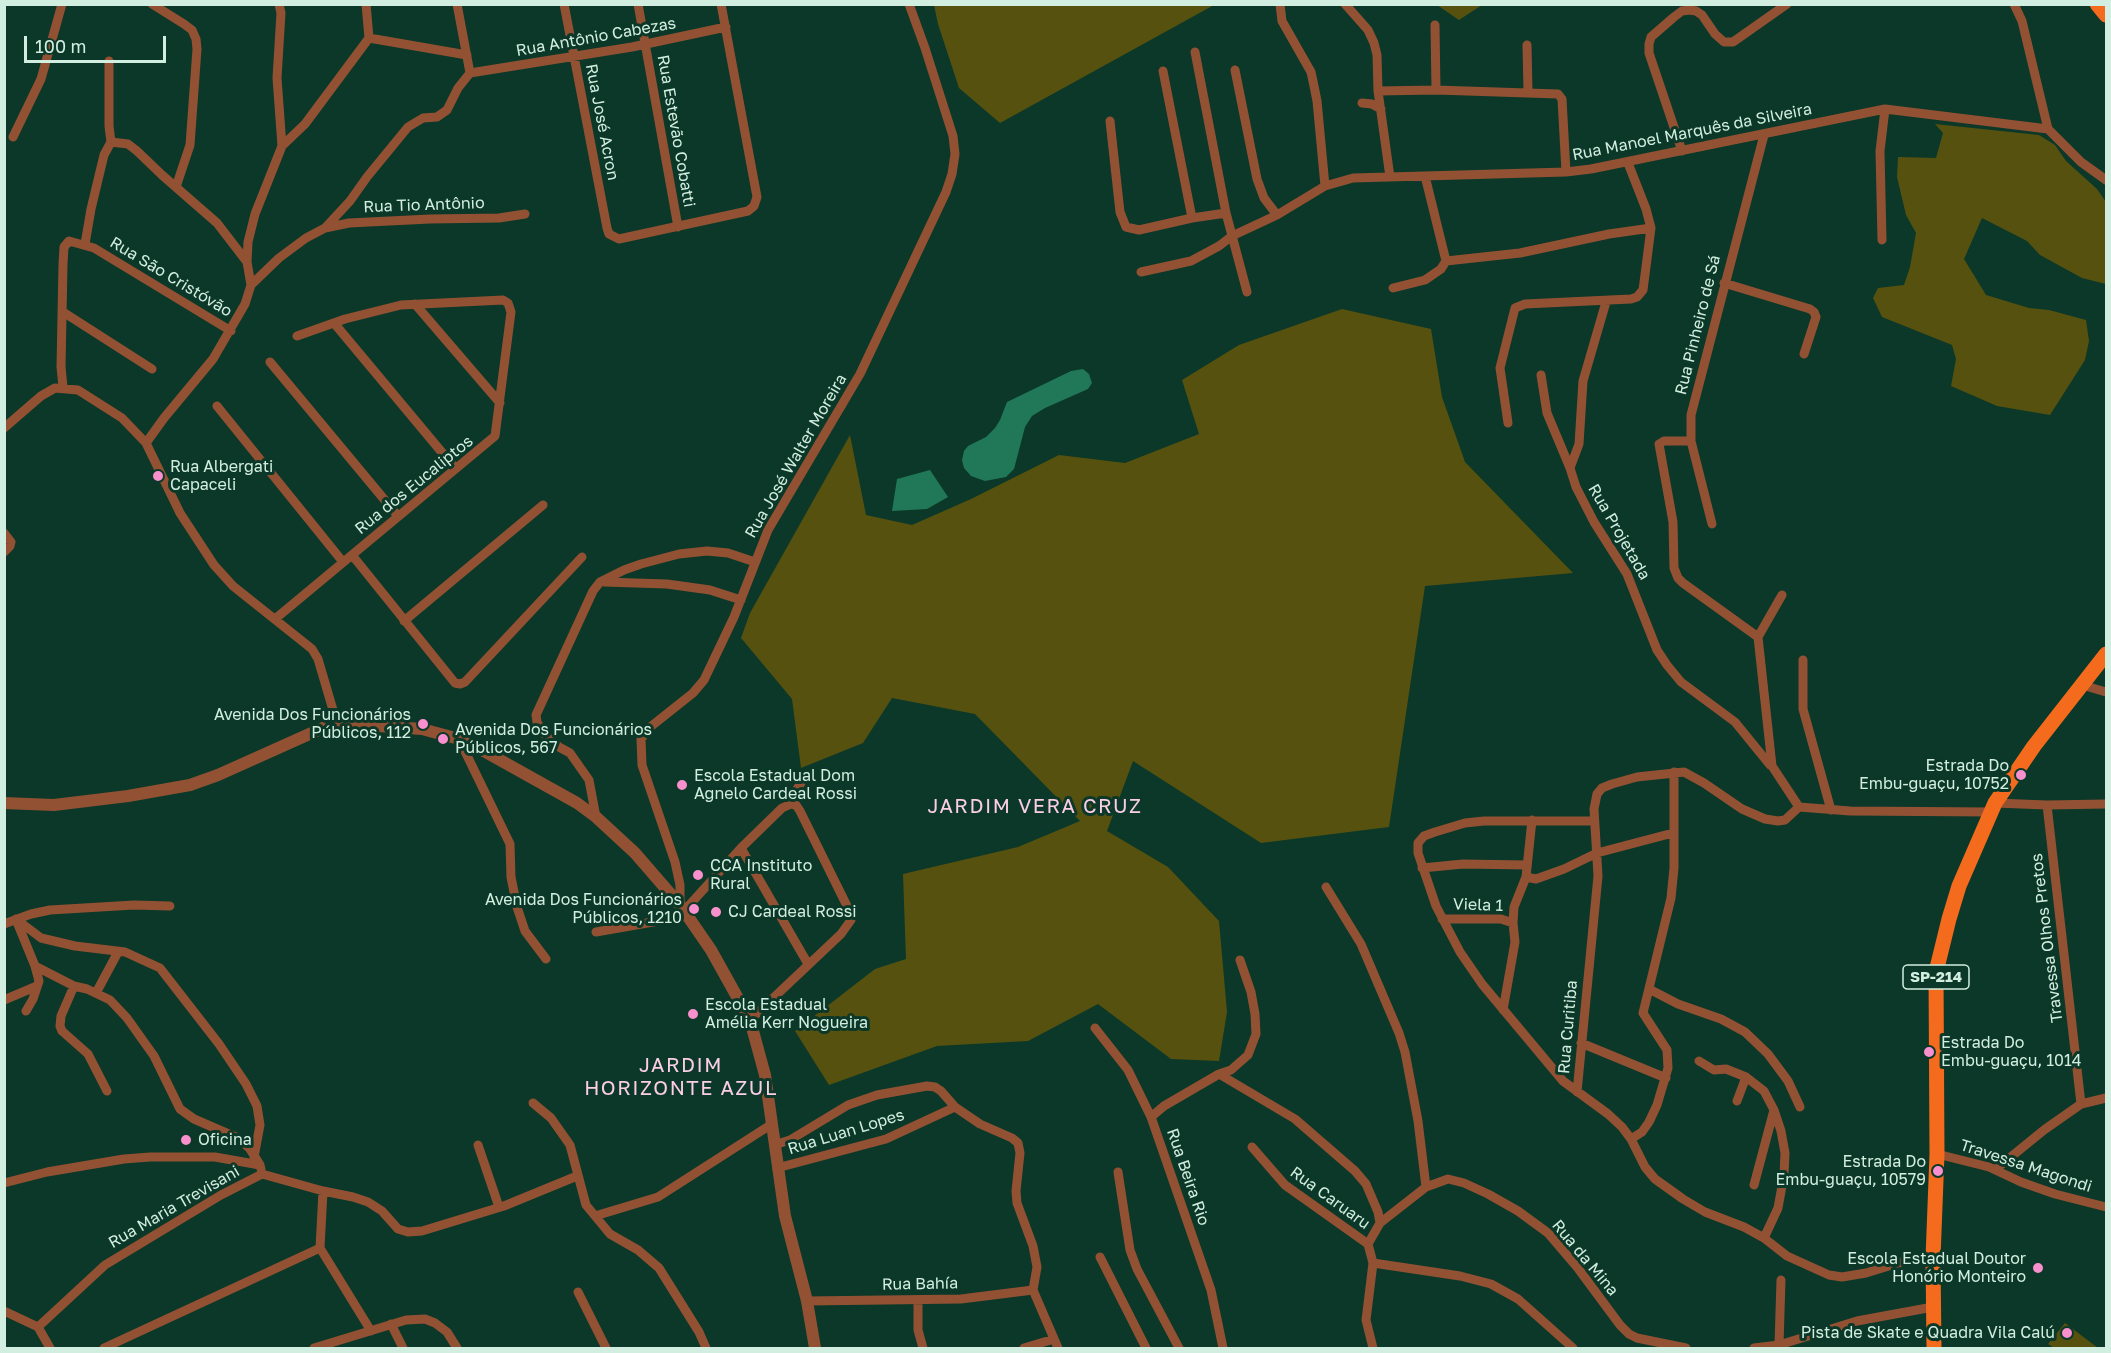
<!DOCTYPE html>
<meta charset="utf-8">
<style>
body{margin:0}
#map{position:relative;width:2111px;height:1353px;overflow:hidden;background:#0b3828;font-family:"Golos Text",sans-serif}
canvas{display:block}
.frame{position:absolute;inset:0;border:6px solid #d2eee0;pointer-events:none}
.scale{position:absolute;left:24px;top:36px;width:142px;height:27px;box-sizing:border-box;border:3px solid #d2eee0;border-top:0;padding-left:8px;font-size:18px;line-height:21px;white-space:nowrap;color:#d2eee0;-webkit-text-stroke:4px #0b3828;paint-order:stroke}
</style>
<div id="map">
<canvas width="2111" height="1353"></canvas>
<div class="frame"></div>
<div class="scale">100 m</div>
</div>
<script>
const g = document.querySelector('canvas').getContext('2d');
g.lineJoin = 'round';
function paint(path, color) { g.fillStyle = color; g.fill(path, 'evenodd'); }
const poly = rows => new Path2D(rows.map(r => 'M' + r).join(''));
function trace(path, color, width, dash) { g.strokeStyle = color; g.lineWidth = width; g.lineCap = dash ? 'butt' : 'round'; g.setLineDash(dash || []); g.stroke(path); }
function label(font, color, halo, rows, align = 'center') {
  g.font = font + ' "Golos Text",sans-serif'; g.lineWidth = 6; g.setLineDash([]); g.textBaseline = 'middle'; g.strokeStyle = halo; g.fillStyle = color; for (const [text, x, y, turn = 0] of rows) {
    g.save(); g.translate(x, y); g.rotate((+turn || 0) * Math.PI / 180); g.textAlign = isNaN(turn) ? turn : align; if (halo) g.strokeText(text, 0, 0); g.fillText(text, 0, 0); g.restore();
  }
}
const green = poly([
 [934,5,934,4,1214,5,1000,123,959,88,938,24],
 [1437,5,1482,5,1459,20],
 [1935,124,2039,135,2055,145,2066,161,2097,189,2106,202,2106,284,2082,278,2040,255,2027,241,1982,218,1964,259,1986,295,2029,308,2049,310,2086,320,2089,341,2085,360,2050,415,1997,406,1951,386,1956,359,1952,345,1882,317,1873,298,1878,288,1904,285,1910,267,1916,233,1906,215,1897,177,1898,157,1936,158,1943,133],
 [1342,309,1431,329,1442,397,1465,462,1573,573,1425,586,1389,827,1261,843,1133,761,1107,831,1168,867,1219,921,1227,1012,1219,1061,1171,1059,1098,1004,1028,1041,937,1046,829,1085,795,1031,875,969,906,959,903,874,1018,847,1080,821,975,714,892,698,863,743,801,768,792,699,741,638,750,613,850,435,866,515,912,525,971,499,1059,455,1125,463,1199,434,1182,380,1239,345],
 [2065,1323,2098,1348,2054,1348,2048,1344]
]);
const water = poly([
 [1083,369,1089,374,1092,383,1088,389,1045,408,1032,416,1025,427,1014,469,1006,477,985,481,971,476,964,468,962,460,964,451,968,446,986,437,995,428,1000,420,1007,402,1071,371],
 [930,470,948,497,927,509,892,511,897,479]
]);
const minor = poly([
 [152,4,184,24,192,30,196,39,197,49,190,145,176,187],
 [279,4,281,13,277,78,282,146],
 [366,4,369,38,467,55],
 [457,4,470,73],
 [564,4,607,228,609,234,619,239,748,211,754,206,757,197,721,4],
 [638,4,678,227],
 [1280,4,1282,21,1311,72,1314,86,1317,101,1325,186],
 [1345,4,1368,30,1374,43,1377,55,1378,91,1390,177],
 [2014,4,2022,21,2048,129],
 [1435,25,1436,90],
 [1527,45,1528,92],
 [1195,52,1226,213,1247,292],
 [109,61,109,126,111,142],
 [1235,70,1257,179,1264,198,1277,215],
 [1163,71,1192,218],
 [470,73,632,47,726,27],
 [1378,91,1436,90,1558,94,1562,99,1566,172],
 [1362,103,1372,104,1381,109],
 [1110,121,1120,212,1126,227,1139,230,1192,218,1226,213],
 [13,137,41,79,62,4],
 [1682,151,1649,53,1649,44,1651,37,1674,17,1682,11,1690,10,1696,11,1702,15,1715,34,1724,42,1733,42,1787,4],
 [1425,176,1446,261],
 [325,228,349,223,430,219,499,218,525,214],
 [1882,240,1880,151,1885,109],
 [85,244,91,209,104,155,111,142,128,144,137,151,162,175,217,223,247,262],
 [1141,272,1191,261,1219,246,1232,236,1277,215,1325,186,1353,178,1566,172,1591,169,1885,109,2048,129,2081,162,2106,180],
 [1724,283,1810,309,1814,312,1816,317,1804,354],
 [251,285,279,258,306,238,325,228,350,201,367,177,408,127,423,118,437,117,447,110,458,88,470,73],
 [1393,288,1425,280,1441,269,1446,261,1520,253,1609,234,1651,228],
 [415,304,500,403],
 [63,312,152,369],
 [334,323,455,468],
 [270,362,398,516],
 [1541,375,1547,413,1570,468,1576,487,1594,522,1627,574,1657,650,1667,665,1681,682,1735,722,1770,765],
 [63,387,61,367,63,264,64,247,69,241,94,248,231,331],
 [217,406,343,562],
 [1508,423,1500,368,1515,308,1525,304,1631,299,1637,297,1643,290,1651,228,1646,209,1628,163],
 [4,428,41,396,55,388,78,390,122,418,146,443,180,513,214,565,233,586,312,649,318,659,333,710,334,723],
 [1691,441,1664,441,1659,444,1673,522,1674,568,1678,578,1683,583,1758,637,1772,766,1799,807,1850,811,1991,812],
 [146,443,164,418,213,359,245,304,251,285,247,262,248,242,255,214,282,146,305,124,369,38],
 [1570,468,1579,444,1583,381,1606,302],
 [1712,524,1691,441,1691,415,1764,135],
 [4,533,11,542,10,546,4,552],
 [352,555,455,683,460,684,465,682,582,557],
 [604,582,667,584,710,590,741,600],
 [275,619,495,436,511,312,508,303,503,300,401,305,345,319,297,336],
 [404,621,543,505],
 [1758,637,1782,595],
 [1803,660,1803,709,1831,810],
 [2082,685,2106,692],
 [459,739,510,844,511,877,517,907,525,931,546,959],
 [1995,803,2047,805,2106,804],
 [791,804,793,795,807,774],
 [2047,805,2081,1104],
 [596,817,589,780,570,753,559,747,544,734,537,722,536,715,593,591,600,582,624,570,641,564,679,554,707,551,728,553,755,562],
 [1594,821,1484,821,1465,823,1435,832,1424,836,1418,843,1418,853,1436,906,1460,952,1482,984,1563,1081,1608,1114,1622,1127,1631,1139,1645,1167,1655,1179,1683,1199,1705,1212,1744,1227,1764,1238,1787,1256,1829,1275,1842,1277,1866,1273,1905,1261,1933,1258],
 [741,848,808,964],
 [1422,868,1463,864,1527,865],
 [1526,877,1536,879,1564,869,1597,853,1673,833],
 [1326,887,1361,944,1399,1033,1405,1052,1418,1121,1426,1187],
 [680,905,680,885,675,862,642,765,641,739,649,728,693,693,704,680,734,617,768,530,860,374,946,192,952,174,955,154,953,136,925,48,909,4],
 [684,911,741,848,782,808,791,804],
 [16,919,41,938,75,946,125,952,160,968,219,1044,246,1084,257,1106,260,1125,254,1157],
 [1442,919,1501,919,1513,923],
 [17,922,35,966,39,981,33,999,26,1011],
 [4,924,31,914,50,910,134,905,170,906],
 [596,932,687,916],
 [35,966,74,986,87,989,110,1000,127,1018,154,1056,180,1109,194,1119,238,1138,250,1149,260,1165],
 [74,986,61,1016,60,1026,62,1031,88,1054,107,1091],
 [1649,989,1678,1004,1721,1019,1745,1032,1768,1054,1788,1081,1800,1107],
 [96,993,118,952],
 [4,1000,37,986],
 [1503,1010,1515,942,1513,923,1514,907,1526,877,1532,820],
 [750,1020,841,934,851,920,849,910,800,811,796,805,791,804],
 [1095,1028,1128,1070,1151,1117,1211,1290,1223,1348],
 [1581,1043,1666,1078],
 [1699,1061,1714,1070,1726,1069,1746,1077,1764,1091,1774,1110,1781,1131,1785,1153,1784,1175,1778,1208,1764,1238],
 [1219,1074,1295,1119,1355,1171,1366,1184,1378,1212,1380,1223],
 [1577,1092,1598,876,1594,809,1597,794,1602,788,1612,784,1637,777,1684,772,1704,783,1742,809,1765,819,1778,821,1785,820,1799,807],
 [1737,1101,1746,1077],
 [533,1103,551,1118,570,1145,586,1205,610,1234,638,1250,659,1268,699,1332,706,1348],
 [1151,1117,1164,1106,1219,1074,1231,1070,1248,1055,1256,1034,1255,1014,1251,992,1240,960],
 [1631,1139,1642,1132,1649,1122,1657,1105,1668,1068,1667,1050,1643,1013,1671,898,1674,868,1674,772],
 [478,1145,499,1207],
 [774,1145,790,1140,848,1105,877,1095,927,1086,935,1087,941,1091,955,1107,980,1124,1012,1138,1018,1143,1020,1153,1016,1191,1017,1203,1033,1246,1037,1267,1033,1290,1058,1348],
 [1252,1147,1285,1185,1368,1244],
 [1937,1154,1989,1167,2021,1182,2055,1194,2106,1207],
 [777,1168,886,1139,955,1107],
 [1996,1169,2044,1130,2081,1104,2106,1098],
 [1118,1172,1130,1250,1137,1269,1179,1348],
 [4,1183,47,1172,124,1159,150,1157,215,1157,260,1165,261,1169],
 [1754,1185,1774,1110],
 [323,1191,320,1248,371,1331],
 [595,1216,658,1197,772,1124],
 [1368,1244,1380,1223,1426,1187,1448,1179,1464,1183,1488,1194,1518,1211,1548,1233,1577,1267,1620,1325,1629,1334,1637,1338,1686,1348],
 [1368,1244,1373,1263,1366,1320,1373,1348],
 [1100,1257,1146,1348],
 [1373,1263,1460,1276,1491,1284,1518,1299,1573,1348],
 [578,1292,606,1348],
 [918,1300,918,1330,923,1348],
 [807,1301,961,1299,1033,1290],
 [4,1311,38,1327,50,1348],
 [391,1324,403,1348],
 [38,1327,105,1265,221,1195,262,1174,323,1191,353,1197,368,1202,382,1211,398,1229,408,1232,422,1231,504,1206,577,1176],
 [1779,1345,1781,1280],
 [104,1348,320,1248],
 [314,1348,406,1320,425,1319,435,1323,447,1332,457,1348],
 [1024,1348,1054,1339],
 [1754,1348,1779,1345,1857,1321,1933,1307]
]);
const tertiary = poly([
 [4,803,54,805,128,796,190,785,218,775,334,723,422,729,459,739,482,750,577,803,596,817,635,853,680,905,711,950,750,1020,765,1075,785,1216,807,1301,815,1348]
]);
const primary = poly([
 [2097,4,2106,15],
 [1934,1348,1933,1258,1937,1154,1936,972,1949,919,1959,886,1995,803,2034,746,2106,654]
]);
const markers = [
 [158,476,6,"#f790cd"],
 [423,724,6,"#f790cd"],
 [443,739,6,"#f790cd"],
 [2021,775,6,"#f790cd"],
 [682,785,6,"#f790cd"],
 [698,875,6,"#f790cd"],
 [694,909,6,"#f790cd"],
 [716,912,6,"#f790cd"],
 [693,1014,6,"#f790cd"],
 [1929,1052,6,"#f790cd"],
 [186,1140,6,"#f790cd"],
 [1938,1171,6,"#f790cd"],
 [2038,1268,6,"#f790cd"],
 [2067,1333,6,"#f790cd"]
];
const shields = [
 [1936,977,66]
];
const shieldNames = [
 ["SP-214",1936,977]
];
const streetNames = [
 ["Rua Antônio Cabezas",596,37,-10],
 ["Rua José Acron",602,122,79],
 ["Rua Estevão Cobatti",676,131,80],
 ["Rua Manoel Marquês da Silveira",1692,132,-11],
 ["Rua Tio Antônio",424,205,-2],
 ["Rua São Cristóvão",171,277,31],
 ["Rua Pinheiro de Sá",1698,325,-76],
 ["Rua José Walter Moreira",796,456,-60],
 ["Rua dos Eucaliptos",414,485,-39],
 ["Rua Projetada",1619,532,60],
 ["Viela 1",1478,905,2],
 ["Travessa Olhos Pretos",2047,938,-97],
 ["Rua Curitiba",1568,1027,-85],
 ["Rua Luan Lopes",846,1132,-17],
 ["Travessa Magondi",2026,1166,18],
 ["Rua Beira Rio",1188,1177,71],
 ["Rua Caruaru",1330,1198,36],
 ["Rua Maria Trevisani",174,1207,-30],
 ["Rua da Mina",1585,1258,50],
 ["Rua Bahía",920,1284,-1]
];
const poiNames = [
 ["Rua Albergati",170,467],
 ["Capaceli",170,485],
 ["Avenida Dos Funcionários",411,715,"right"],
 ["Públicos, 112",411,733,"right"],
 ["Avenida Dos Funcionários",455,730],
 ["Públicos, 567",455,748],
 ["Estrada Do",2009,766,"right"],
 ["Embu-guaçu, 10752",2009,784,"right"],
 ["Escola Estadual Dom",694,776],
 ["Agnelo Cardeal Rossi",694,794],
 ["CCA Instituto",710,866],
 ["Rural",710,884],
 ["Avenida Dos Funcionários",682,900,"right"],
 ["Públicos, 1210",682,918,"right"],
 ["CJ Cardeal Rossi",728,912],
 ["Escola Estadual",705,1005],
 ["Amélia Kerr Nogueira",705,1023],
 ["Estrada Do",1941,1043],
 ["Embu-guaçu, 1014",1941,1061],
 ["Oficina",198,1140],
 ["Estrada Do",1926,1162,"right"],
 ["Embu-guaçu, 10579",1926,1180,"right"],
 ["Escola Estadual Doutor",2026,1259,"right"],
 ["Honório Monteiro",2026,1277,"right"],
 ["Pista de Skate e Quadra Vila Calú",2055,1333,"right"]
];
const quarterNames = [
 ["JARDIM VERA CRUZ",1035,807],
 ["JARDIM",681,1066],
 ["HORIZONTE AZUL",681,1089]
];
paint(green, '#57510f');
paint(water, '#217859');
trace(minor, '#935133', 9);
trace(tertiary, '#935133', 12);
trace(primary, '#f46b1d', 15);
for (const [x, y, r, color] of markers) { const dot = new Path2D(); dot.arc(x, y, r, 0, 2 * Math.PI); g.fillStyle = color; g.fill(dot); trace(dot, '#0b3828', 2); }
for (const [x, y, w] of shields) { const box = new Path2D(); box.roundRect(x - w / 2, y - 12, w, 24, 4.5); g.fillStyle = '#0b3828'; g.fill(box); trace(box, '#d2eee0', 1.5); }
label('bold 15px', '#d2eee0', null, shieldNames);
label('16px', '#d2eee0', '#0b3828', streetNames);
label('16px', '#d2eee0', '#0b3828', poiNames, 'left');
g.letterSpacing = '1.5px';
label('20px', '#fbcee6', '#0b3828', quarterNames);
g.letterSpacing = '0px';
</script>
